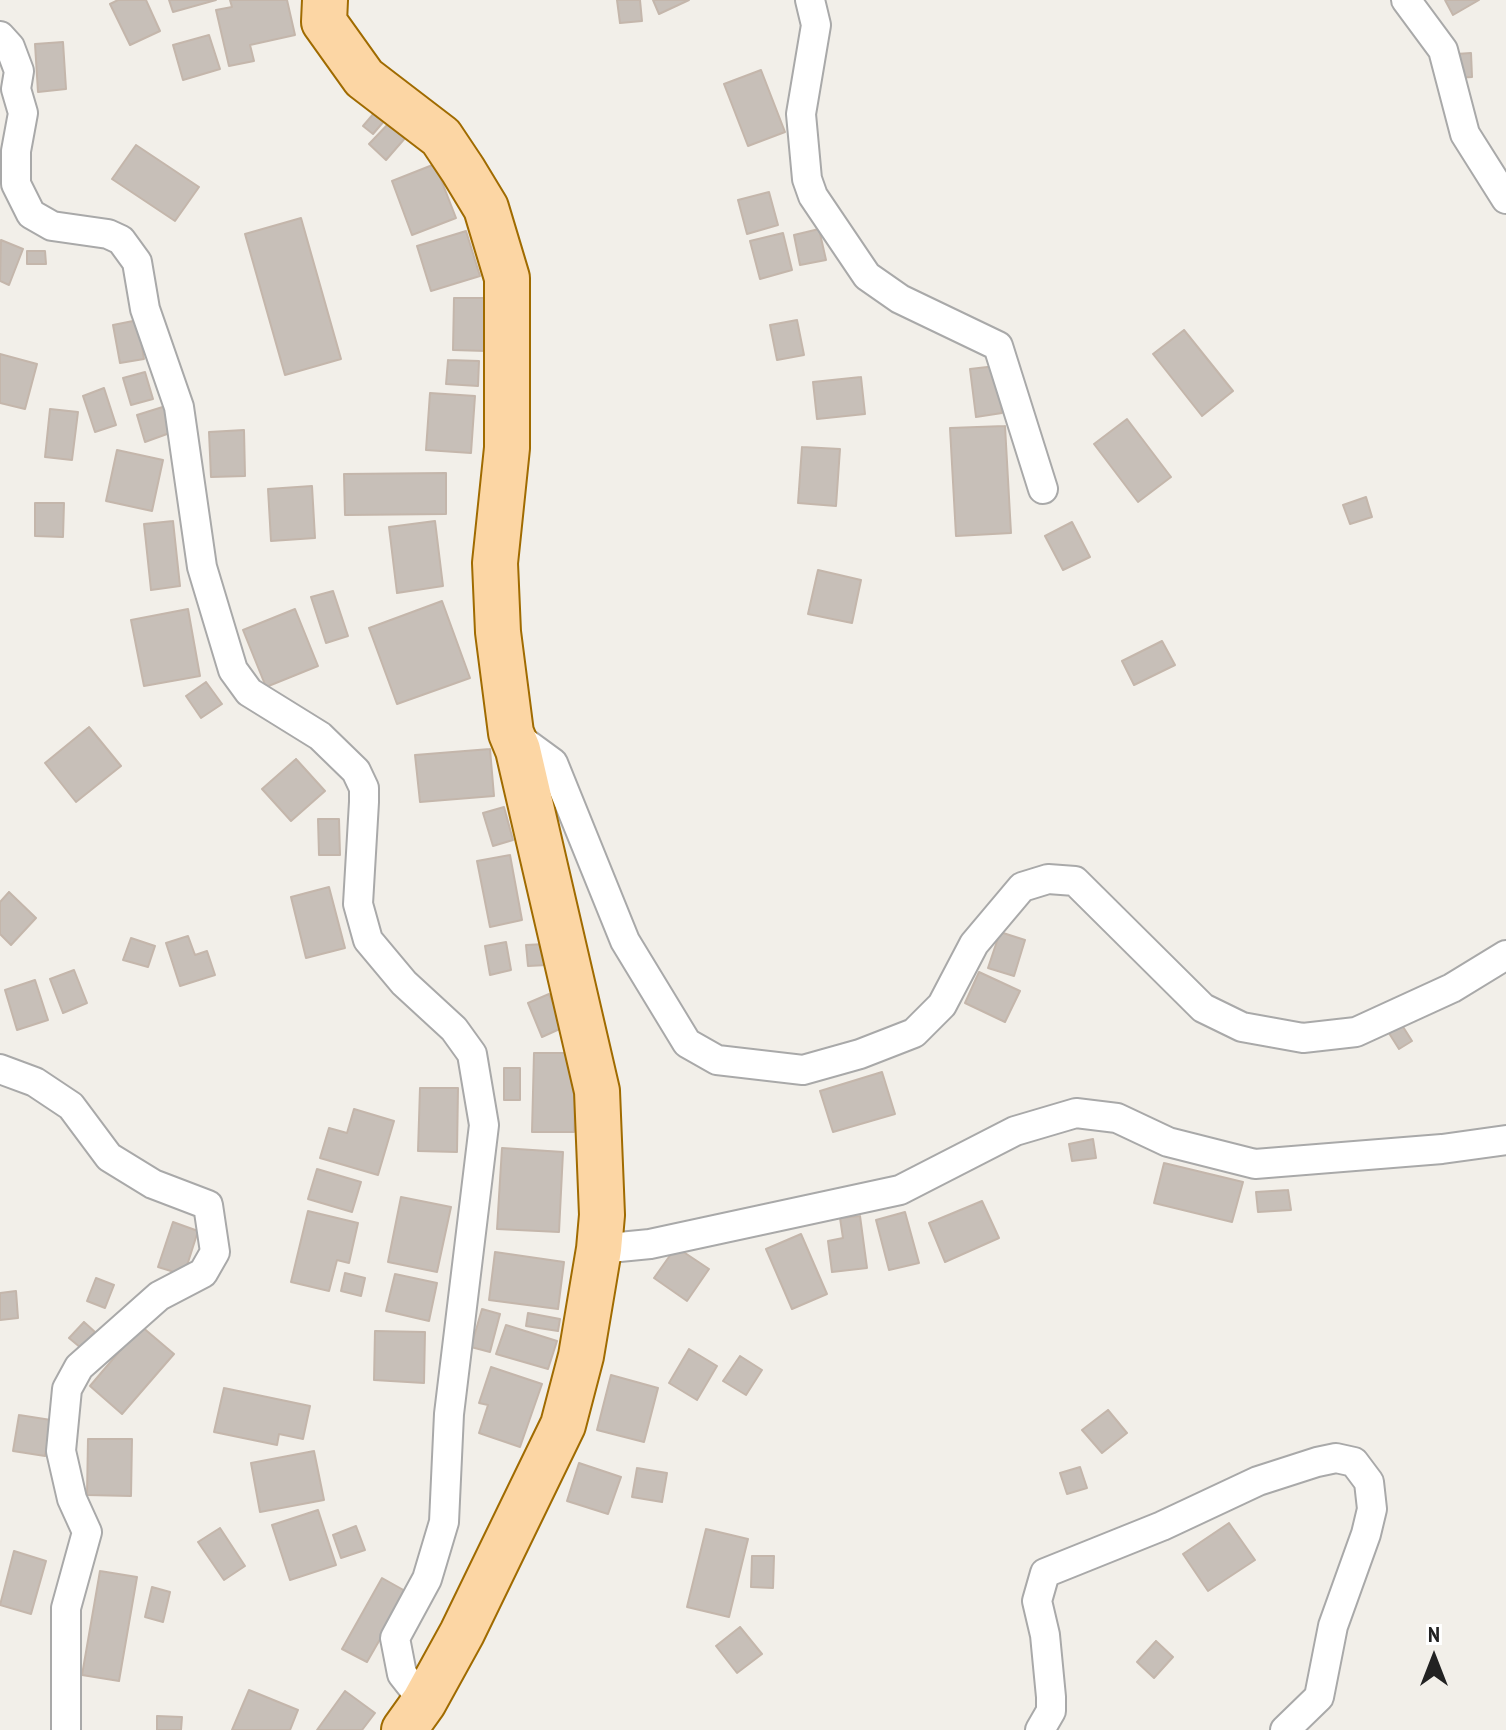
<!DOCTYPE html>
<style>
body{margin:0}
#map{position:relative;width:1506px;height:1730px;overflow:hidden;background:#f2efe9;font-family:"PT Sans Narrow",sans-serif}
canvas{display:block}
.north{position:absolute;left:1394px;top:1618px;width:80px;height:80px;-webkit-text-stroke:6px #fff;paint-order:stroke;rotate:0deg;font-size:22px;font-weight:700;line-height:32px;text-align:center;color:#222}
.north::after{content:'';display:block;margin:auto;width:28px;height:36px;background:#222;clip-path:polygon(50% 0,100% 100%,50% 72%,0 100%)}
</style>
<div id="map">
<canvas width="1506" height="1730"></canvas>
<div class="north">N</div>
</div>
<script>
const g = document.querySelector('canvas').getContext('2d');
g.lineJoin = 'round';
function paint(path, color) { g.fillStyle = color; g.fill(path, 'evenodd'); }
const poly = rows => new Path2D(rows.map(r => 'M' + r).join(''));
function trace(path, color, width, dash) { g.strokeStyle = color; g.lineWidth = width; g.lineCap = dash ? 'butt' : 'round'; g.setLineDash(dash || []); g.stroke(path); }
const building = poly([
 [118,0,146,0,160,31,130,45,110,4,118,0],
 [169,0,216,0,173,12,169,0],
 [230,0,287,0,295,35,250,45,254,61,229,66,216,10,232,7,230,0],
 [617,0,640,0,642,21,620,23,617,0],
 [653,0,689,0,659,14,653,0],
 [1445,0,1479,0,1453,15,1445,0],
 [209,35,220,69,183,80,173,45,209,35],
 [63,42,66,89,38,92,35,44,63,42],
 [1471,53,1472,77,1457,78,1456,54,1471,53],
 [761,70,785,132,748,146,724,84,761,70],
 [375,112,385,120,373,134,363,126,375,112],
 [390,122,406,137,386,160,369,144,390,122],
 [136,145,199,187,175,221,112,179,136,145],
 [435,164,456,218,412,235,392,181,435,164],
 [769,192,778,225,747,234,738,200,769,192],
 [301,218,341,359,285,375,245,234,301,218],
 [819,229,826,260,800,265,794,235,819,229],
 [466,231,480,276,431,291,417,246,466,231],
 [783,233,792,270,760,279,750,241,783,233],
 [1,240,23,249,9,285,0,281,1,240],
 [27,251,45,251,46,264,27,264,27,251],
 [454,298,487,298,486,351,453,350,454,298],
 [138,320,144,359,120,363,113,325,138,320],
 [797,320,804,355,777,360,770,325,797,320],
 [1184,330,1233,391,1202,416,1153,354,1184,330],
 [0,354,37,364,25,409,0,403,0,354],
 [448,360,479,361,478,386,446,384,448,360],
 [996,366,1002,413,976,417,970,369,996,366],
 [145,372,153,399,131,405,123,378,145,372],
 [861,377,865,414,817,419,813,382,861,377],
 [104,388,116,425,95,432,83,396,104,388],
 [430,393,475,396,471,453,426,450,430,393],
 [169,405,178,430,145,442,137,415,169,405],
 [50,409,78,412,72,460,45,457,50,409],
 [1127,419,1171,477,1138,502,1094,444,1127,419],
 [1005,426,1011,533,956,536,950,428,1005,426],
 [244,430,245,476,211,477,209,432,244,430],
 [802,447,840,449,836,506,798,503,802,447],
 [117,450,163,460,152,511,106,501,117,450],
 [446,473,446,514,345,515,344,474,446,473],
 [312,486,315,538,271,541,268,489,312,486],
 [1366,497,1372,517,1350,524,1343,505,1366,497],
 [35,503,64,503,63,537,35,536,35,503],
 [173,521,180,586,151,590,144,524,173,521],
 [435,521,443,586,397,593,389,527,435,521],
 [1072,522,1090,557,1063,570,1045,536,1072,522],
 [818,570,861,580,852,623,808,614,818,570],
 [333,591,348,636,326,643,311,597,333,591],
 [442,601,470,678,397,704,369,628,442,601],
 [188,609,200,676,144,686,131,620,188,609],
 [295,609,318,666,266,687,243,630,295,609],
 [1162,641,1175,665,1134,685,1122,661,1162,641],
 [206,682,222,704,201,718,186,696,206,682],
 [89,727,121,766,76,802,45,763,89,727],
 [490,749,494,796,420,802,415,755,490,749],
 [296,759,325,791,291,821,262,789,296,759],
 [504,807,513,840,493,846,483,813,504,807],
 [318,819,339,819,340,855,319,855,318,819],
 [510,855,522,920,490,927,477,861,510,855],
 [329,887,345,948,306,958,291,897,329,887],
 [9,892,36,918,11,945,0,934,0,902,9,892],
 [1000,932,1025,940,1014,976,988,968,1000,932],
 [188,936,195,955,207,951,215,975,180,986,166,943,188,936],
 [131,938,155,946,148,967,123,960,131,938],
 [506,942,511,970,490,975,485,946,506,942],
 [545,944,547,965,528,966,526,945,545,944],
 [74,970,87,1003,63,1013,50,979,74,970],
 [979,972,1020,991,1005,1022,965,1003,979,972],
 [35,980,48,1020,17,1030,5,990,35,980],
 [549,994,564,1027,542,1037,528,1003,549,994],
 [1400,1022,1412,1041,1399,1049,1387,1030,1400,1022],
 [534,1053,575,1053,574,1132,532,1132,534,1053],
 [504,1068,520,1068,520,1100,504,1100,504,1068],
 [882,1072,895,1114,833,1132,820,1091,882,1072],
 [420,1088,458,1088,457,1152,418,1151,420,1088],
 [354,1109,394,1121,378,1175,320,1158,329,1128,347,1133,354,1109],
 [1093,1139,1096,1158,1072,1161,1069,1144,1093,1139],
 [502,1148,563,1152,559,1232,497,1229,502,1148],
 [1164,1163,1243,1182,1232,1222,1154,1203,1164,1163],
 [317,1169,361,1182,352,1212,308,1199,317,1169],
 [1288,1190,1291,1210,1258,1212,1256,1192,1288,1190],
 [401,1197,451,1207,437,1272,388,1262,401,1197],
 [982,1201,999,1238,945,1262,929,1223,982,1201],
 [308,1211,358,1223,349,1263,337,1260,329,1291,291,1282,308,1211],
 [905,1212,919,1263,889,1270,876,1220,905,1212],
 [860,1216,867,1268,832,1272,828,1241,843,1238,840,1218,860,1216],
 [173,1222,198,1231,184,1275,158,1267,173,1222],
 [801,1234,827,1294,792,1309,766,1249,801,1234],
 [676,1247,709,1269,687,1301,654,1278,676,1247],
 [495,1252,564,1262,558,1309,489,1300,495,1252],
 [345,1273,365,1278,361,1296,341,1291,345,1273],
 [395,1274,437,1283,429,1321,386,1311,395,1274],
 [96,1278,114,1285,105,1308,87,1301,96,1278],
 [16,1291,18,1318,0,1320,0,1293,16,1291],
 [482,1309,500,1314,490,1352,471,1347,482,1309],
 [528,1313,560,1319,558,1331,526,1326,528,1313],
 [84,1322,95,1332,81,1348,69,1338,84,1322],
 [506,1325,557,1341,548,1369,496,1354,506,1325],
 [141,1326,174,1354,122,1414,90,1386,141,1326],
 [375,1331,425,1332,424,1383,374,1380,375,1331],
 [689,1349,717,1366,697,1400,669,1383,689,1349],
 [740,1356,762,1370,746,1395,723,1381,740,1356],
 [491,1367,542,1384,520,1447,479,1433,488,1405,479,1403,491,1367],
 [611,1375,658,1388,644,1442,597,1430,611,1375],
 [224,1388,310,1406,303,1439,279,1434,277,1445,214,1432,224,1388],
 [1108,1410,1127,1433,1102,1453,1082,1430,1108,1410],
 [19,1415,51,1420,45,1456,13,1451,19,1415],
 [88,1439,132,1439,131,1496,87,1495,88,1439],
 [314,1451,324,1500,260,1512,251,1463,314,1451],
 [579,1463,621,1477,608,1514,567,1501,579,1463],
 [1080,1467,1087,1488,1067,1494,1060,1473,1080,1467],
 [637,1468,667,1473,662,1502,632,1497,637,1468],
 [318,1510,336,1565,290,1580,272,1525,318,1510],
 [1229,1523,1255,1560,1208,1591,1183,1554,1229,1523],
 [356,1526,365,1550,341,1558,333,1535,356,1526],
 [220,1528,245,1566,224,1580,198,1542,220,1528],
 [706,1529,748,1539,729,1617,687,1607,706,1529],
 [14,1551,46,1561,31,1614,0,1605,14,1551],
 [752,1556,774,1556,773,1588,751,1587,752,1556],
 [100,1571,137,1577,119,1681,82,1675,100,1571],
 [382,1578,407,1592,367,1662,342,1649,382,1578],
 [152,1587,170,1592,163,1622,145,1617,152,1587],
 [740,1627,762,1654,737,1673,716,1646,740,1627],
 [1156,1641,1173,1657,1154,1678,1137,1662,1156,1641],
 [249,1690,298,1710,290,1730,232,1730,249,1690],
 [345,1691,375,1713,362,1730,317,1730,345,1691],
 [157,1716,182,1717,181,1730,157,1730,157,1716]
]);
const minor = poly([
 [810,0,816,25,801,114,807,179,813,196,867,276,900,299,998,346,1043,489],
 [1406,0,1443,50,1465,134,1506,199],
 [0,36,10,47,19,71,16,89,23,113,16,151,16,184,31,214,52,226,108,234,121,240,137,262,145,309,179,407,202,567,233,670,249,692,320,736,356,771,364,788,364,802,358,904,368,940,404,983,454,1029,472,1054,484,1125,449,1414,444,1522,427,1579,395,1638,402,1674,424,1702],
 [512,733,553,763,625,941,687,1043,717,1060,803,1070,860,1054,914,1033,942,1005,974,944,1022,887,1048,879,1075,881,1203,1008,1242,1027,1303,1038,1356,1032,1452,988,1506,955],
 [0,1069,35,1082,71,1106,109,1157,153,1184,208,1205,215,1252,203,1273,159,1296,79,1367,67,1389,61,1451,72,1499,87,1532,66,1608,66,1730],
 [599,1249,650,1244,900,1190,1015,1131,1076,1113,1117,1118,1168,1142,1255,1164,1442,1149,1506,1140],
 [1040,1730,1051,1711,1051,1697,1045,1635,1037,1601,1045,1573,1162,1526,1258,1481,1317,1462,1336,1458,1354,1462,1369,1482,1372,1509,1366,1534,1333,1626,1319,1697,1285,1730]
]);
const primary = poly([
 [325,0,324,22,364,78,441,137,463,170,486,208,507,278,507,448,495,563,498,632,511,733,518,750,597,1091,602,1215,599,1249,581,1356,563,1425,462,1633,424,1702,404,1730]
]);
paint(building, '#c7bfb8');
trace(building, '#c4b6ab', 2);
trace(minor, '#a9a9a9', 32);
trace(primary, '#a06b00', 48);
trace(minor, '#fff', 28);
trace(primary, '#fcd6a4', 44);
</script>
